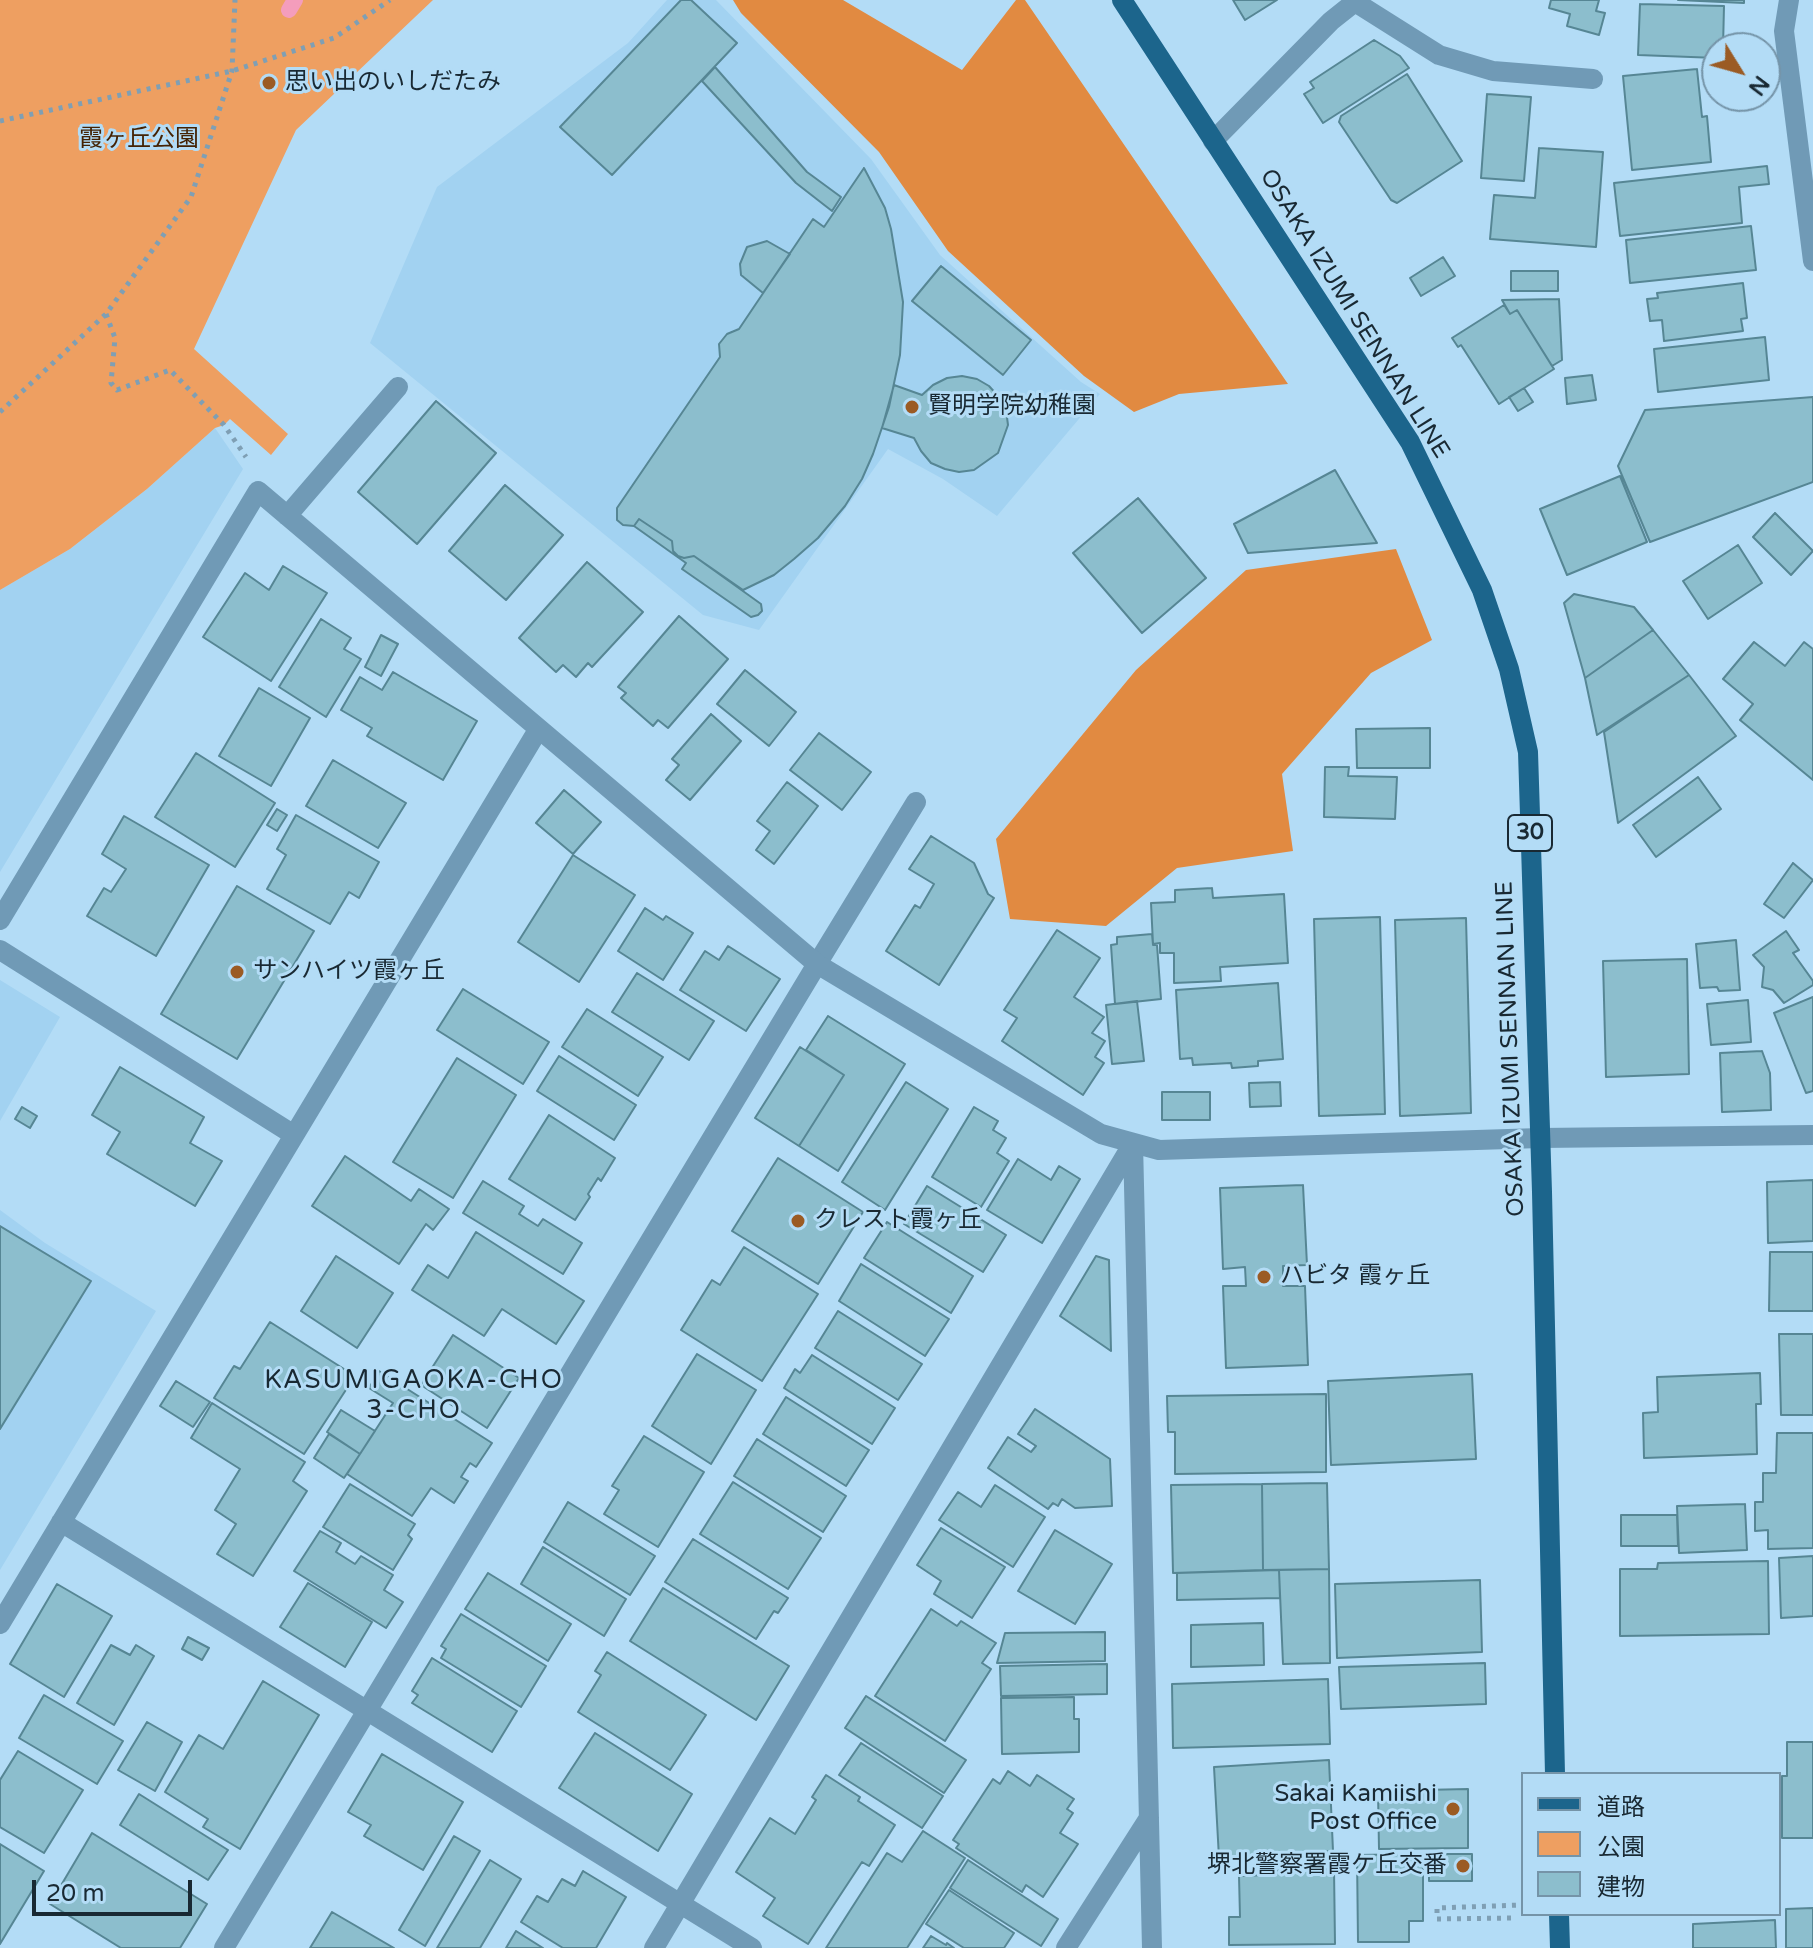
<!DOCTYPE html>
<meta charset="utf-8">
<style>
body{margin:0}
#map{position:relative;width:1813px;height:1948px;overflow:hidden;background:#b3dcf6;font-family:"Varela Round","Noto Sans JP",sans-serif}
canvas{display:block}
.legend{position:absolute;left:1521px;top:1772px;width:260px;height:144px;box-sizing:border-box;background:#b3dcf6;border:2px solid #7594a8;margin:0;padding:10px 14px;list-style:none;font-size:24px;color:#192933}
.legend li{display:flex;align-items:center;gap:16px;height:40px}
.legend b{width:40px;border:2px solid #7594a8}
.north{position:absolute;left:1701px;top:32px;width:80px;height:80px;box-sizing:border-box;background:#b3dcf6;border:2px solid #7594a8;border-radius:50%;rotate:127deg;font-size:22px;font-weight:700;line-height:32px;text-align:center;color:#192933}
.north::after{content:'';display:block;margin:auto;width:28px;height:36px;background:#9b5b24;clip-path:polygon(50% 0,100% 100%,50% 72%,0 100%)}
.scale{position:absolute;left:32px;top:1880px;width:160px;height:36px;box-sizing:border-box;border:4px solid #192933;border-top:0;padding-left:10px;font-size:24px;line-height:28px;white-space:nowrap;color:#192933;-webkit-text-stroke:6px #b3dcf6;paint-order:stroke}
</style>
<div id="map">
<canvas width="1813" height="1948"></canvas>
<ul class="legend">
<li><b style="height:10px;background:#1c658c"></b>道路</li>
<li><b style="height:22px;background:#ee9f61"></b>公園</li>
<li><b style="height:22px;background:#8cbecd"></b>建物</li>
</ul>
<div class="north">N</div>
<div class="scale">20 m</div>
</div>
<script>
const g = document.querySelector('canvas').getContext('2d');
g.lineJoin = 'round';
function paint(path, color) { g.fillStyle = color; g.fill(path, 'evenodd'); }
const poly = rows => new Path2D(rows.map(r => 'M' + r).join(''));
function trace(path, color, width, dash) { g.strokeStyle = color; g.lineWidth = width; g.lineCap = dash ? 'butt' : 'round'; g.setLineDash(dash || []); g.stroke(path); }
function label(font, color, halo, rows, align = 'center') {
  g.font = font + ' "Varela Round","Noto Sans JP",sans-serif'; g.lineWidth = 6; g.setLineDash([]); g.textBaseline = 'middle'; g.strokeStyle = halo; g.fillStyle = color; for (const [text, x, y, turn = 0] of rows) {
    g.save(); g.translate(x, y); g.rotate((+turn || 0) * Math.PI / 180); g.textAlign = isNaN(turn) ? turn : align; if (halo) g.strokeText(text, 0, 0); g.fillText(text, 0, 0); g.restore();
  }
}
const built = poly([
 [667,0,716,0,871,159,940,255,1081,382,1100,394,997,516,943,479,888,449,759,630,703,615,370,343,437,187,628,43],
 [215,428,243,469,0,872,0,590,70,549,147,489],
 [0,980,60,1017,0,1121],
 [0,1210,45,1243,156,1311,0,1570]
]);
const green = poly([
 [0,0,433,0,296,130,194,349,288,434,271,455,230,419,224,425,215,428,147,489,70,549,0,590]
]);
const forest = poly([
 [733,0,843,0,962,70,1016,0,1025,0,1288,384,1179,394,1134,412,1084,376,948,251,879,152,741,13],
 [1396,549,1432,640,1371,673,1282,774,1293,851,1177,868,1106,926,1010,919,996,839,1136,670,1246,570]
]);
const stream = poly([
 [289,10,295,0]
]);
const building = poly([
 [681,0,691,0,737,43,612,175,560,127,681,0],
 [1233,0,1277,0,1245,20,1233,0],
 [1551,0,1599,0,1596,11,1605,13,1599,35,1567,26,1570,14,1549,8,1551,0],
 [1678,0,1744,0,1744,3,1678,0],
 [1640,4,1724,6,1723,48,1717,48,1717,58,1638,55,1640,4],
 [1374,40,1400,56,1409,68,1323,123,1304,94,1314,88,1310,82,1374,40],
 [715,67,807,172,841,197,832,211,796,183,702,81,715,67],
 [1697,69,1702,117,1707,116,1711,162,1632,170,1623,76,1697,69],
 [1407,74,1462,161,1397,203,1391,200,1339,122,1341,116,1407,74],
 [1487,94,1531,97,1524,181,1481,178,1487,94],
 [1539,148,1603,152,1596,247,1490,239,1494,195,1535,198,1539,148],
 [1767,166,1769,184,1739,187,1742,223,1620,236,1614,183,1767,166],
 [864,168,885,208,891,229,903,302,900,355,889,407,873,454,862,479,845,506,818,538,794,559,774,575,743,590,694,556,684,558,678,556,673,551,672,541,639,519,634,526,623,525,617,520,617,508,720,357,719,344,727,334,739,329,813,219,824,227,864,168],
 [1751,226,1756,270,1630,283,1626,240,1751,226],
 [767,241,790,254,763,293,741,275,740,264,747,247,767,241],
 [1443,257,1455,276,1421,296,1410,278,1443,257],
 [941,266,1031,340,1003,375,912,301,941,266],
 [1511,271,1558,271,1558,291,1511,291,1511,271],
 [1743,283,1747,318,1741,319,1743,331,1664,341,1662,320,1650,321,1647,299,1658,298,1657,293,1743,283],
 [1559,299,1562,360,1552,366,1517,310,1510,314,1502,300,1559,299],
 [1504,305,1510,314,1517,310,1554,369,1499,404,1461,345,1458,347,1452,338,1504,305],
 [1765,337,1769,380,1658,392,1654,349,1765,337],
 [1592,375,1596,400,1567,404,1565,378,1592,375],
 [962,376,977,379,989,386,999,397,1006,410,1008,425,998,453,974,470,959,472,945,469,931,463,921,451,914,438,882,428,894,385,922,395,933,385,947,378,962,376],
 [1524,388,1533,402,1518,411,1509,397,1524,388],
 [1813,397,1813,482,1650,542,1618,466,1645,410,1813,397],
 [436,401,496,453,417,544,358,492,436,401],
 [1335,470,1377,543,1248,553,1234,524,1335,470],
 [1620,476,1647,542,1567,575,1540,509,1620,476],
 [505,485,563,535,506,600,449,551,505,485],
 [1138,498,1206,578,1142,633,1073,553,1138,498],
 [1775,513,1813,551,1791,575,1753,537,1775,513],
 [639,519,672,541,673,551,678,556,684,558,694,556,761,604,762,611,758,615,751,617,682,569,686,563,634,526,639,519],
 [1738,545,1762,583,1708,619,1683,581,1738,545],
 [587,562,643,612,592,667,588,663,576,677,563,665,556,672,519,638,587,562],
 [283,566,327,593,271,681,203,637,245,573,269,590,283,566],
 [1574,594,1634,607,1653,630,1585,678,1564,603,1574,594],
 [679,616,728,659,668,728,658,720,653,726,621,698,626,693,618,687,679,616],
 [321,619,351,638,344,649,361,659,326,717,279,687,321,619],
 [1653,630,1689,675,1597,735,1585,678,1653,630],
 [381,635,398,644,381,676,365,667,381,635],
 [1754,642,1785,666,1804,642,1813,649,1813,780,1740,720,1753,704,1723,679,1754,642],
 [745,670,796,712,769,746,717,704,745,670],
 [393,672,477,721,443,780,367,736,372,728,341,710,360,677,382,690,393,672],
 [1689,675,1736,736,1618,823,1604,732,1689,675],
 [259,688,310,718,271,786,219,756,259,688],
 [711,714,741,741,690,800,666,780,679,765,672,759,711,714],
 [1430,728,1430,768,1357,768,1356,729,1430,728],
 [819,733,871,772,842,810,790,770,819,733],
 [196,753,275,803,235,867,155,817,196,753],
 [333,760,406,803,378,848,306,806,333,760],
 [1325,767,1349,767,1348,776,1397,777,1395,819,1324,817,1325,767],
 [1698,777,1721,809,1656,857,1633,825,1698,777],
 [787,782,818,806,774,864,756,850,770,831,757,821,787,782],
 [564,790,601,822,573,854,536,823,564,790],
 [277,809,287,815,277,831,267,825,277,809],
 [296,815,379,862,359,898,349,892,330,924,267,889,286,855,277,849,296,815],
 [124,816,209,865,156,956,87,916,104,888,111,892,126,869,102,854,124,816],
 [931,836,974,863,988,894,994,898,939,985,886,951,915,905,920,908,934,884,909,869,931,836],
 [573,855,635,895,579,982,518,942,573,855],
 [1793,863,1813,880,1784,918,1764,904,1793,863],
 [237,886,314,931,237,1059,161,1014,237,886],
 [1212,888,1213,898,1284,894,1288,963,1220,967,1221,981,1174,983,1174,953,1160,953,1160,943,1153,944,1151,903,1175,902,1175,890,1212,888],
 [645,908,663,920,666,916,693,933,663,980,618,951,645,908],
 [1380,917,1385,1114,1319,1116,1314,919,1380,917],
 [1466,918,1471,1113,1400,1116,1395,920,1466,918],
 [1057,930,1100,958,1074,997,1104,1017,1092,1033,1105,1041,1095,1057,1104,1063,1083,1095,1002,1041,1017,1018,1004,1010,1057,930],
 [1786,931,1799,950,1793,953,1813,981,1813,985,1784,1003,1773,990,1762,987,1764,967,1753,955,1786,931],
 [1152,934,1153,945,1157,945,1161,999,1115,1004,1111,945,1117,944,1117,937,1152,934],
 [1736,940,1740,990,1719,991,1717,987,1700,988,1696,944,1736,940],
 [728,946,780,979,746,1031,680,990,705,951,719,960,728,946],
 [1687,959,1689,1074,1606,1077,1603,961,1687,959],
 [637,973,714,1021,689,1060,612,1012,637,973],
 [1278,983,1283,1059,1258,1061,1258,1066,1232,1068,1231,1063,1193,1065,1192,1058,1180,1059,1176,990,1278,983],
 [463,989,549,1042,523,1084,437,1030,463,989],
 [1813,997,1813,1091,1806,1093,1774,1013,1813,997],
 [1748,1000,1751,1042,1711,1045,1707,1004,1748,1000],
 [1137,1001,1144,1061,1112,1064,1106,1005,1137,1001],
 [587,1009,663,1057,638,1096,562,1047,587,1009],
 [828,1016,905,1064,838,1171,799,1146,844,1075,806,1050,828,1016],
 [800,1047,844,1075,799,1146,755,1118,800,1047],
 [1762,1051,1770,1073,1771,1110,1722,1112,1720,1053,1762,1051],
 [559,1056,636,1105,614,1140,537,1091,559,1056],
 [457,1058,516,1095,453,1198,393,1162,457,1058],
 [120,1067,204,1117,190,1143,222,1161,195,1206,107,1154,120,1132,92,1115,120,1067],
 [906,1082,948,1109,885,1210,842,1182,906,1082],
 [1280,1082,1281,1106,1250,1107,1249,1083,1280,1082],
 [1162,1092,1210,1092,1210,1120,1162,1120,1162,1092],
 [22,1107,37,1116,30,1128,15,1119,22,1107],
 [974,1107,998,1121,993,1130,1006,1138,997,1153,1009,1161,981,1207,932,1177,974,1107],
 [549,1115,615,1158,601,1181,598,1178,588,1194,590,1197,575,1220,509,1179,549,1115],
 [345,1156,411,1201,419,1189,449,1209,433,1230,426,1224,399,1264,312,1206,345,1156],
 [778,1158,863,1212,818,1284,732,1231,778,1158],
 [1018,1159,1051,1180,1059,1166,1080,1179,1042,1243,987,1210,1018,1159],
 [1813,1180,1813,1241,1768,1243,1767,1182,1813,1180],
 [483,1181,524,1206,519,1214,538,1226,543,1219,582,1243,563,1274,463,1213,483,1181],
 [1303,1185,1307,1265,1283,1266,1283,1286,1305,1286,1308,1365,1226,1368,1223,1286,1246,1286,1245,1267,1223,1269,1220,1188,1303,1185],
 [927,1186,1006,1235,983,1272,904,1224,927,1186],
 [887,1222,973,1276,951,1313,864,1258,887,1222],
 [0,1226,91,1281,0,1429,0,1226],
 [476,1232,584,1301,556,1344,502,1309,484,1336,412,1290,428,1265,448,1278,476,1232],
 [744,1247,818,1294,762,1381,681,1330,712,1280,720,1285,744,1247],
 [1770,1252,1813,1252,1813,1311,1769,1311,1770,1252],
 [336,1256,393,1293,357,1348,301,1311,336,1256],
 [1096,1256,1109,1260,1111,1351,1060,1316,1096,1256],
 [861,1264,949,1319,925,1356,839,1301,861,1264],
 [838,1311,922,1364,898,1400,815,1348,838,1311],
 [270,1322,355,1376,304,1454,214,1398,234,1366,240,1369,270,1322],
 [1779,1334,1813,1334,1813,1415,1781,1415,1779,1334],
 [453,1335,519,1378,487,1428,421,1385,453,1335],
 [697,1354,756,1390,711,1464,652,1426,697,1354],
 [812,1355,895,1408,872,1444,784,1388,795,1369,800,1373,812,1355],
 [379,1371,492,1443,476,1467,470,1463,461,1477,468,1481,454,1503,431,1488,412,1516,347,1474,393,1403,369,1388,379,1371],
 [1760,1373,1761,1404,1756,1404,1757,1454,1644,1458,1643,1413,1658,1412,1657,1377,1760,1373],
 [1472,1374,1476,1459,1331,1465,1328,1381,1472,1374],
 [176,1381,210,1402,193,1427,160,1406,176,1381],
 [1326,1394,1326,1472,1175,1474,1175,1432,1168,1432,1167,1396,1326,1394],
 [786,1397,869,1450,846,1486,763,1434,786,1397],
 [212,1403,305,1462,293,1481,307,1491,253,1576,217,1554,236,1524,215,1510,240,1469,191,1438,212,1403],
 [1035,1409,1110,1459,1112,1506,1075,1508,1062,1499,1058,1506,1053,1503,1048,1509,988,1468,1008,1437,1031,1452,1036,1446,1018,1434,1035,1409],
 [341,1410,375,1431,360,1454,327,1432,341,1410],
 [1777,1433,1813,1433,1813,1548,1768,1549,1768,1530,1755,1531,1755,1502,1763,1502,1763,1473,1776,1473,1777,1433],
 [329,1434,360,1454,344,1478,314,1458,329,1434],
 [644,1436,704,1472,658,1547,604,1514,619,1490,612,1486,644,1436],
 [757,1439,846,1496,823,1532,734,1476,757,1439],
 [733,1482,821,1538,788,1589,700,1534,733,1482],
 [1327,1483,1329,1569,1263,1570,1262,1484,1327,1483],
 [350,1484,415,1524,408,1535,412,1539,393,1570,323,1527,350,1484],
 [1262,1484,1263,1570,1173,1573,1171,1485,1262,1484],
 [995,1485,1045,1517,1013,1567,939,1520,958,1492,981,1507,995,1485],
 [568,1502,655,1556,630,1595,544,1542,568,1502],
 [1745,1504,1747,1550,1679,1553,1677,1506,1745,1504],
 [1621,1515,1677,1515,1678,1546,1621,1546,1621,1515],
 [941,1528,1005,1567,972,1618,934,1594,941,1581,917,1565,941,1528],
 [1055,1530,1112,1564,1075,1624,1018,1591,1055,1530],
 [320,1531,341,1543,336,1552,355,1564,361,1556,393,1575,384,1590,403,1602,386,1628,294,1571,320,1531],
 [693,1539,788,1598,778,1613,774,1611,756,1639,665,1582,693,1539],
 [543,1547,626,1599,604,1636,521,1584,543,1547],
 [1813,1556,1813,1616,1781,1618,1779,1558,1813,1556],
 [1768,1561,1769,1634,1620,1636,1620,1569,1657,1569,1658,1563,1768,1561],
 [1329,1569,1330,1663,1283,1664,1279,1570,1329,1569],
 [1279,1570,1280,1598,1177,1600,1177,1573,1279,1570],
 [488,1573,571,1624,548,1661,465,1609,488,1573],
 [1480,1580,1482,1652,1337,1658,1335,1584,1480,1580],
 [308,1583,372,1622,345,1667,280,1627,308,1583],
 [57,1584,112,1616,64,1697,10,1664,57,1584],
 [663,1588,789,1666,756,1720,630,1641,663,1588],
 [931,1609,957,1626,961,1621,996,1643,982,1663,991,1669,945,1741,875,1696,931,1609],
 [461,1614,546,1666,521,1707,441,1658,446,1649,441,1646,461,1614],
 [1263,1623,1264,1665,1191,1667,1191,1625,1263,1623],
 [1105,1632,1105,1661,997,1663,1005,1633,1105,1632],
 [188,1637,209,1648,202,1660,182,1649,188,1637],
 [111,1645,130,1655,136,1645,154,1656,114,1725,77,1703,111,1645],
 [607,1652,706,1715,670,1770,578,1712,601,1675,595,1671,607,1652],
 [432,1658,517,1711,492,1752,412,1703,418,1695,412,1691,432,1658],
 [1485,1663,1486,1704,1341,1709,1339,1667,1485,1663],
 [1107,1664,1107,1694,1001,1696,1000,1666,1107,1664],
 [1328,1679,1330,1744,1173,1748,1172,1684,1328,1679],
 [263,1681,319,1715,240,1849,203,1827,208,1819,165,1792,199,1735,223,1749,263,1681],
 [44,1695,123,1741,97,1784,19,1738,44,1695],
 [866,1696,966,1760,944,1793,845,1728,866,1696],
 [1074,1697,1074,1719,1079,1719,1079,1752,1002,1754,1001,1698,1074,1697],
 [147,1722,182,1742,155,1791,118,1770,147,1722],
 [595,1733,692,1794,658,1851,559,1788,595,1733],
 [1787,1742,1813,1742,1813,1838,1782,1838,1782,1776,1787,1776,1787,1742],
 [861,1743,943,1796,922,1828,839,1775,861,1743],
 [18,1751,83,1790,44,1853,0,1827,0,1780,18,1751],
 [382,1754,463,1802,423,1870,364,1836,371,1825,348,1812,382,1754],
 [1329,1760,1333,1851,1219,1858,1214,1767,1329,1760],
 [1008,1771,1030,1786,1037,1775,1074,1799,1067,1809,1073,1813,1060,1833,1078,1844,1043,1897,1026,1885,1022,1892,956,1848,959,1844,953,1840,993,1779,1000,1784,1008,1771],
 [826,1775,860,1797,858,1801,895,1825,869,1866,862,1862,808,1944,763,1916,775,1898,736,1872,770,1818,795,1834,816,1800,812,1797,826,1775],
 [1468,1789,1468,1848,1379,1849,1378,1791,1468,1789],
 [139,1794,228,1850,208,1880,120,1825,139,1794],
 [923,1831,965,1858,907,1948,826,1948,887,1853,902,1862,923,1831],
 [92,1833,207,1904,180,1948,121,1948,50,1904,92,1833],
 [454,1836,480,1851,425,1946,399,1930,454,1836],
 [0,1844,44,1871,0,1944,0,1844],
 [1423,1854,1423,1921,1409,1921,1409,1942,1358,1942,1357,1855,1423,1854],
 [1429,1854,1472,1854,1472,1881,1429,1881,1429,1854],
 [490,1860,521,1879,480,1948,437,1948,490,1860],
 [968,1860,1058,1919,1041,1946,950,1888,968,1860],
 [1334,1869,1335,1944,1229,1945,1229,1917,1240,1917,1239,1876,1270,1875,1270,1871,1334,1869],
 [583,1871,626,1897,596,1948,563,1948,521,1922,537,1896,548,1902,562,1879,575,1886,583,1871],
 [949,1890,1014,1933,1004,1948,964,1948,926,1924,949,1890],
 [1813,1908,1813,1948,1786,1948,1786,1909,1813,1908],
 [332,1912,394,1948,310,1948,332,1912],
 [1775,1920,1776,1948,1693,1948,1693,1924,1775,1920],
 [516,1931,543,1948,506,1948,516,1931],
 [931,1936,946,1945,947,1943,954,1948,923,1948,931,1936]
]);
const path = poly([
 [0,121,232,71,334,38,390,0],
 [106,314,115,338,111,383,117,390,170,370,224,425,246,457],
 [0,412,106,314,191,197,232,71,235,0],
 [1511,1918,1437,1919,1437,1908,1522,1905]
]);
const service = poly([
 [1213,141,1331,21,1355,2,1439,55,1493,71,1593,79],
 [817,964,916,802]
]);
const minor = poly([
 [1789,0,1784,31,1813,261],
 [287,516,398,387],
 [0,920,258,491,817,964,1101,1134,1159,1150,1540,1138,1813,1135],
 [0,950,294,1135],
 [1133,1143,1152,1948],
 [61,1522,752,1948],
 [0,1624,538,730],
 [224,1948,817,964],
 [654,1948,1133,1143],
 [1066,1948,1149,1818]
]);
const primary = poly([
 [1122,0,1410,442,1482,590,1509,669,1528,752,1542,1192,1555,1774],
 [1559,1914,1560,1948]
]);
const markers = [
 [269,83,8,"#9b5b24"],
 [912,407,8,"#9b5b24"],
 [237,972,8,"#9b5b24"],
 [798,1221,8,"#9b5b24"],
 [1264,1277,8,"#9b5b24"],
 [1453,1809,8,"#9b5b24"],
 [1463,1866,8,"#9b5b24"]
];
const shields = [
 [1530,833,44]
];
const shieldNames = [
 ["30",1530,833]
];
const poiNames = [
 ["思い出のいしだたみ",285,83],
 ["賢明学院幼稚園",928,407],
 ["サンハイツ霞ヶ丘",253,972],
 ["クレスト霞ヶ丘",814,1221],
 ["ハビタ 霞ヶ丘",1280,1277],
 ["Sakai Kamiishi",1437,1795,"right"],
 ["Post Office",1437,1823,"right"],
 ["堺北警察署霞ケ丘交番",1447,1866,"right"]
];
const parkNames = [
 ["霞ヶ丘公園",139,140]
];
const streetNames = [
 ["OSAKA IZUMI SENNAN LINE",1354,314,58],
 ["OSAKA IZUMI SENNAN LINE",1511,1049,-92]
];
const neighbourhoodNames = [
 ["KASUMIGAOKA-CHO",414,1381],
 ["3-CHO",414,1411]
];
paint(built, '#a2d2f1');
paint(green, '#ee9f61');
paint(forest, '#e18a41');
trace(stream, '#f49dbc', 16);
paint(building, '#8cbecd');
trace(building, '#568694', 2);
trace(path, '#7f9fb4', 5, [4, 6]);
trace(service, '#709ab6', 20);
trace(minor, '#709ab6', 20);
trace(primary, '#1c658c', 20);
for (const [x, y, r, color] of markers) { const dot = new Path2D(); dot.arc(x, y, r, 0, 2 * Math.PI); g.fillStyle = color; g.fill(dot); trace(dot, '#b3dcf6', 3); }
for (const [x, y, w] of shields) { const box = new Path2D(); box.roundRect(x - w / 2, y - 18, w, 36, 6); g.fillStyle = '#b3dcf6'; g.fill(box); trace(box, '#192933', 2); }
label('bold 22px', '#192933', null, shieldNames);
label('24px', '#192933', '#b3dcf6', poiNames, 'left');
label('24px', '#442203', '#b3dcf6', parkNames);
label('24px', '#192933', '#b3dcf6', streetNames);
g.letterSpacing = '2px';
label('26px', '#192933', '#b3dcf6', neighbourhoodNames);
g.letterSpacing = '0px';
</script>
